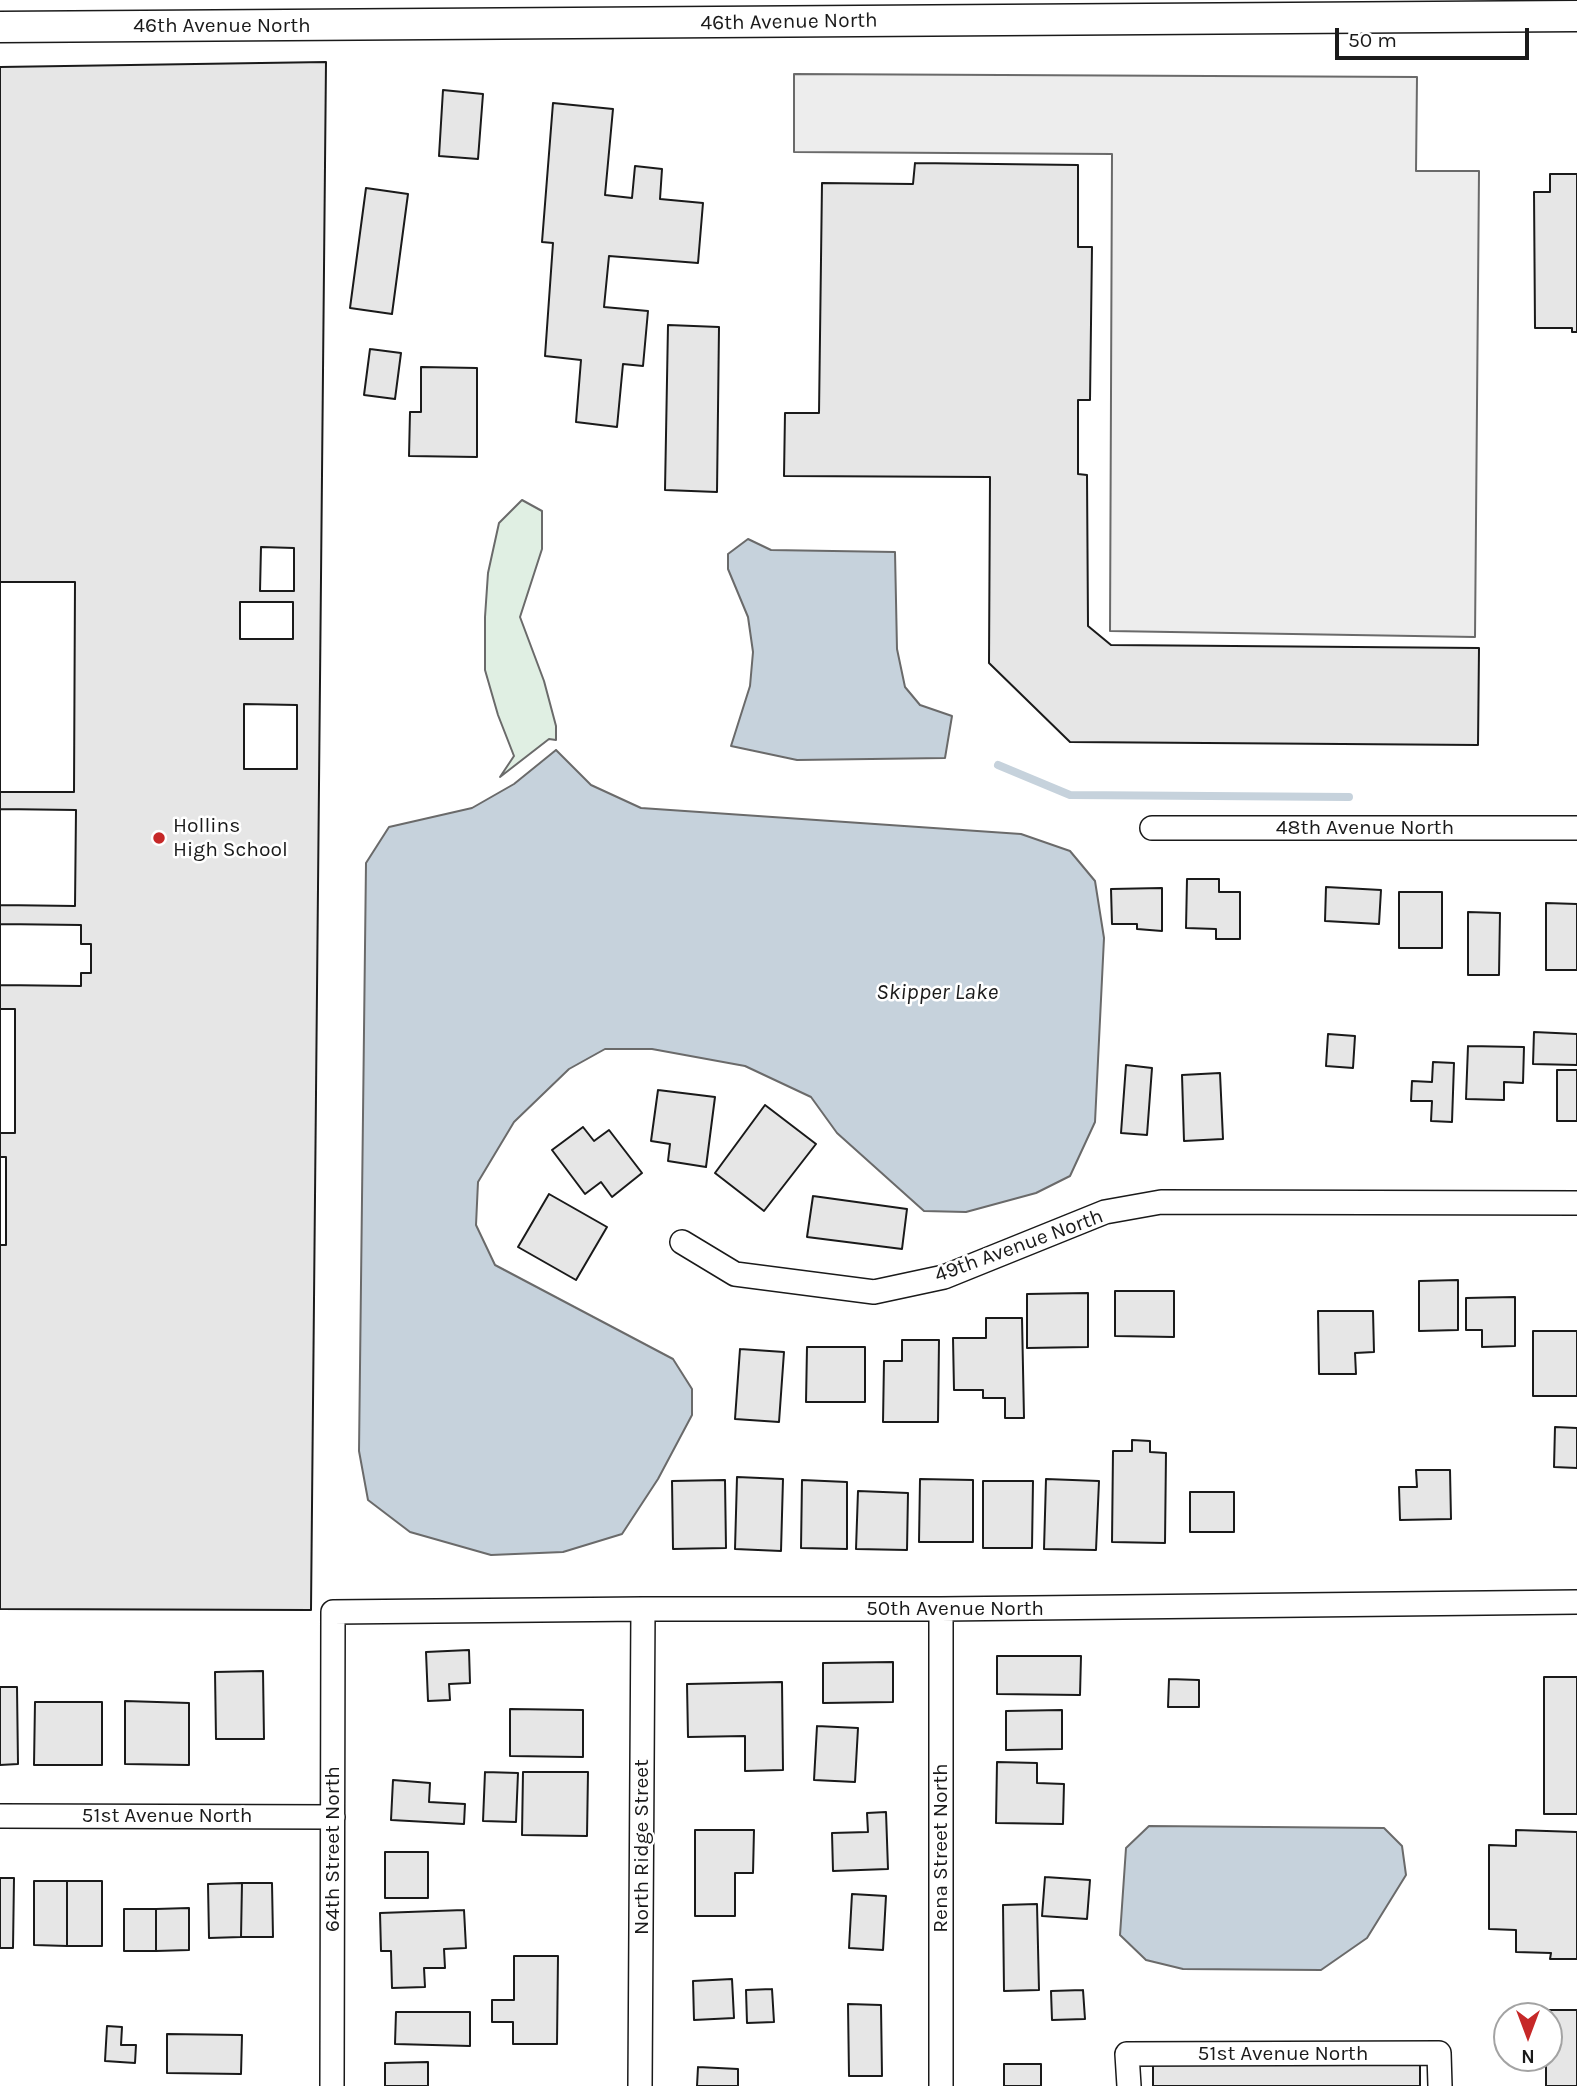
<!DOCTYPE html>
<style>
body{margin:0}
#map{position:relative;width:1577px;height:2086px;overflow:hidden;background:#fff;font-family:Karla,sans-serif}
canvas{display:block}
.north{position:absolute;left:1493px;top:2002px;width:70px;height:70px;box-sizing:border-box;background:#fff;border:2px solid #a3a3a3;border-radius:50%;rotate:180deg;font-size:19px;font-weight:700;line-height:28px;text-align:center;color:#1a1a1a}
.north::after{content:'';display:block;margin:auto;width:24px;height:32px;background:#c62828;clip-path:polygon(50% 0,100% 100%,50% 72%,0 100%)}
.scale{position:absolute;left:1335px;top:28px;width:194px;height:32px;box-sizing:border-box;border:4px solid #1a1a1a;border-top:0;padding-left:9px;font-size:21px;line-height:24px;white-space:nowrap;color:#1a1a1a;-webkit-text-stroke:5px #fff;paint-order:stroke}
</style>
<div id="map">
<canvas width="1577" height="2086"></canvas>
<div class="north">N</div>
<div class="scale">50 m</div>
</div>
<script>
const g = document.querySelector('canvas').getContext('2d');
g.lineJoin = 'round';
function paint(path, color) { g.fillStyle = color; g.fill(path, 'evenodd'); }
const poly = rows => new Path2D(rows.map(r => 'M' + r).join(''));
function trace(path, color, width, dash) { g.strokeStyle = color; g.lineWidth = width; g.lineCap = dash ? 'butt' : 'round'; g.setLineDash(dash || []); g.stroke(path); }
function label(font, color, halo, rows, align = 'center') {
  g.font = font + ' Karla,sans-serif'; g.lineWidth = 5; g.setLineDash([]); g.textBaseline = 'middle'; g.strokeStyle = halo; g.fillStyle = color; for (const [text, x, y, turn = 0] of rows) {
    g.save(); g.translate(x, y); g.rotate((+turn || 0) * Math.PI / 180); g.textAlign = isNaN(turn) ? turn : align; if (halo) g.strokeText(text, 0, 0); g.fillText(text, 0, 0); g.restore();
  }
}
const green = poly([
 [522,500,542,511,542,549,520,617,544,681,556,726,556,740,549,739,500,777,514,756,498,715,485,670,485,617,488,573,499,523,522,500]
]);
const parking = poly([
 [794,74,1417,77,1416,171,1479,171,1475,637,1110,631,1112,154,794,152,794,74]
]);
const water = poly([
 [748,539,771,550,895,552,897,649,905,687,920,705,952,716,945,758,797,760,731,746,750,686,753,652,748,617,728,569,728,554,748,539],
 [556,750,591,785,641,808,1021,834,1070,851,1095,881,1104,938,1095,1122,1070,1176,1036,1193,966,1212,924,1211,837,1133,811,1097,745,1066,652,1049,605,1049,569,1069,514,1122,478,1182,476,1225,495,1265,673,1359,692,1389,692,1415,658,1479,622,1534,563,1552,491,1555,410,1532,368,1500,359,1451,366,863,389,827,472,808,514,784,556,750],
 [1149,1826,1384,1828,1402,1846,1406,1875,1367,1938,1321,1970,1183,1969,1146,1960,1120,1935,1126,1848,1149,1826]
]);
const stream = poly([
 [998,765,1070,795,1349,797]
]);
const building = poly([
 [326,62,311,1610,0,1609,0,67,326,62],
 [443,90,483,94,478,159,439,156,443,90],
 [553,103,613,109,605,195,632,198,635,166,662,169,660,199,703,203,698,263,609,256,604,307,648,311,643,366,623,364,617,427,576,422,581,360,545,356,553,243,542,242,553,103],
 [915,163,1078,165,1078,247,1092,247,1090,400,1078,400,1078,474,1087,475,1088,626,1111,645,1479,648,1478,745,1070,742,989,663,990,477,784,476,785,413,819,413,822,183,913,184,915,163],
 [1550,174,1577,174,1577,332,1572,332,1572,328,1535,328,1534,192,1550,192,1550,174],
 [366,188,408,194,392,314,350,308,366,188],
 [668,325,719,327,717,492,665,490,668,325],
 [370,349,401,353,395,399,364,395,370,349],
 [421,367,477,368,477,457,409,456,410,412,421,412,421,367],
 [261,547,294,548,294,591,260,591,261,547],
 [0,582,75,582,74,792,0,792,0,582],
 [240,602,293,602,293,639,240,639,240,602],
 [244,704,297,705,297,769,244,769,244,704],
 [0,809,76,810,75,906,0,905,0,809],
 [1187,879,1219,879,1219,892,1240,892,1240,939,1216,939,1216,929,1186,928,1187,879],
 [1326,887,1381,890,1379,924,1325,921,1326,887],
 [1162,888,1162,931,1137,929,1137,924,1112,924,1111,889,1162,888],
 [1399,892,1442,892,1442,948,1399,948,1399,892],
 [1546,903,1577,904,1577,970,1546,970,1546,903],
 [1468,912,1500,913,1499,975,1468,975,1468,912],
 [0,924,81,925,81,944,91,944,91,973,81,973,81,986,0,985,0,924],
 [0,1009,15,1009,15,1133,0,1133,0,1009],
 [1534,1032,1577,1034,1577,1065,1533,1064,1534,1032],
 [1328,1034,1355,1036,1353,1068,1326,1066,1328,1034],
 [1468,1046,1524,1047,1523,1083,1504,1082,1504,1100,1466,1099,1468,1046],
 [1433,1062,1454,1063,1452,1122,1431,1121,1432,1101,1411,1101,1412,1081,1432,1082,1433,1062],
 [1126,1065,1152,1068,1147,1135,1121,1133,1126,1065],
 [1557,1070,1577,1070,1577,1121,1557,1121,1557,1070],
 [1220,1073,1223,1139,1184,1141,1182,1075,1220,1073],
 [658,1090,715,1097,706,1167,668,1161,670,1144,651,1141,658,1090],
 [765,1105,816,1144,764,1211,715,1173,765,1105],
 [583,1127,594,1141,609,1130,642,1173,612,1197,601,1182,585,1194,552,1150,583,1127],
 [0,1157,6,1157,6,1245,0,1245,0,1157],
 [549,1194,607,1227,576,1280,518,1247,549,1194],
 [813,1196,907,1209,902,1249,807,1237,813,1196],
 [1458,1280,1458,1330,1419,1331,1419,1281,1458,1280],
 [1115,1291,1174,1291,1174,1337,1115,1336,1115,1291],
 [1088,1293,1088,1347,1027,1348,1027,1294,1088,1293],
 [1515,1297,1515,1346,1482,1347,1482,1330,1466,1330,1466,1298,1515,1297],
 [1318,1311,1373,1311,1374,1352,1355,1353,1356,1374,1319,1374,1318,1311],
 [986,1318,1022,1318,1024,1418,1005,1418,1005,1398,983,1398,983,1390,954,1390,953,1338,986,1338,986,1318],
 [1533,1331,1577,1331,1577,1396,1533,1396,1533,1331],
 [902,1340,939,1340,938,1422,883,1422,884,1361,902,1361,902,1340],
 [807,1347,865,1347,865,1402,806,1402,807,1347],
 [740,1349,784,1352,779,1422,735,1419,740,1349],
 [1555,1427,1577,1428,1577,1468,1554,1467,1555,1427],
 [1132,1440,1150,1441,1150,1452,1166,1453,1165,1543,1112,1542,1113,1451,1132,1451,1132,1440],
 [1416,1470,1450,1470,1451,1519,1400,1520,1399,1487,1417,1487,1416,1470],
 [737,1477,783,1479,781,1551,735,1549,737,1477],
 [920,1479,973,1480,973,1542,919,1542,920,1479],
 [1046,1479,1099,1481,1096,1550,1044,1549,1046,1479],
 [725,1480,726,1548,673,1549,672,1481,725,1480],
 [802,1480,847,1482,847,1549,801,1548,802,1480],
 [983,1481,1033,1481,1032,1548,983,1548,983,1481],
 [858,1491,908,1493,907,1550,856,1549,858,1491],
 [1190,1492,1234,1492,1234,1532,1190,1532,1190,1492],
 [469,1650,470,1683,449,1684,450,1700,428,1701,426,1652,469,1650],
 [997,1656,1081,1656,1080,1695,997,1694,997,1656],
 [893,1662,893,1702,823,1703,823,1663,893,1662],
 [263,1671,264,1739,216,1739,215,1672,263,1671],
 [1544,1677,1577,1677,1577,1814,1544,1814,1544,1677],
 [1169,1679,1199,1680,1199,1707,1168,1707,1169,1679],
 [782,1682,783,1770,745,1771,745,1736,688,1737,687,1684,782,1682],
 [0,1687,17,1687,18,1764,0,1765,0,1687],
 [125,1701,189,1703,189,1765,125,1764,125,1701],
 [35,1702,102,1702,102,1765,34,1765,35,1702],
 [510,1709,583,1710,583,1757,510,1756,510,1709],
 [1062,1710,1062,1749,1006,1750,1006,1711,1062,1710],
 [817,1726,858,1728,855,1782,814,1780,817,1726],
 [997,1762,1037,1763,1037,1783,1064,1784,1063,1824,996,1823,997,1762],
 [485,1772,518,1773,516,1822,483,1821,485,1772],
 [523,1772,588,1772,587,1836,522,1835,523,1772],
 [393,1780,430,1783,429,1802,465,1804,464,1824,391,1820,393,1780],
 [886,1812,888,1869,833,1871,832,1833,868,1832,867,1813,886,1812],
 [695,1830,754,1830,753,1873,735,1873,735,1916,695,1916,695,1830],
 [1516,1830,1577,1832,1577,1959,1550,1959,1551,1953,1516,1952,1516,1930,1489,1929,1489,1845,1516,1846,1516,1830],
 [385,1852,428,1852,428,1898,385,1898,385,1852],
 [1045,1877,1090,1880,1087,1919,1042,1916,1045,1877],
 [0,1878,14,1878,13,1948,0,1948,0,1878],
 [34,1881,67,1881,67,1946,34,1945,34,1881],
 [67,1881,102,1881,102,1946,67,1946,67,1881],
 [242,1883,272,1883,273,1937,241,1937,242,1883],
 [242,1883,241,1937,209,1938,208,1884,242,1883],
 [852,1894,886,1896,883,1950,849,1948,852,1894],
 [1037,1904,1039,1990,1004,1991,1003,1905,1037,1904],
 [189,1908,189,1950,156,1951,156,1909,189,1908],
 [124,1909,156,1909,156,1951,124,1951,124,1909],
 [464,1910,466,1948,444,1949,445,1968,424,1968,425,1987,392,1988,391,1951,381,1951,380,1913,464,1910],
 [514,1956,558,1956,557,2044,513,2044,513,2022,492,2022,492,2000,514,2000,514,1956],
 [732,1979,734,2018,694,2020,693,1981,732,1979],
 [772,1989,774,2022,747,2023,746,1990,772,1989],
 [1083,1990,1085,2019,1052,2020,1051,1991,1083,1990],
 [848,2004,881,2005,882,2076,849,2076,848,2004],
 [1546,2010,1577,2010,1577,2086,1546,2086,1546,2058,1549,2058,1549,2016,1546,2016,1546,2010],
 [396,2012,470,2012,470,2046,395,2044,396,2012],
 [107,2026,122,2027,121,2045,136,2045,135,2063,105,2061,107,2026],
 [167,2034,242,2035,241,2074,167,2073,167,2034],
 [428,2062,428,2086,385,2086,385,2063,428,2062],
 [1004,2064,1041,2064,1041,2086,1004,2086,1004,2064],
 [1153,2065,1420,2065,1420,2086,1153,2086,1153,2065],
 [698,2067,738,2069,738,2086,697,2086,698,2067]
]);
const minor = poly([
 [1152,828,1577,828],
 [682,1242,735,1274,874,1292,944,1277,1105,1212,1161,1202,1577,1203],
 [0,1816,333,1817],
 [332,2086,333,1612,643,1609,941,1609,1577,1602],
 [640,2086,643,1609],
 [941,2086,941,1609],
 [1129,2086,1127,2054,1439,2053,1440,2086]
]);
const tertiary = poly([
 [0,27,1577,16]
]);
const markers = [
 [159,838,7,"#c62828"]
];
const streetNames = [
 ["46th Avenue North",789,22,-1],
 ["46th Avenue North",222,26],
 ["48th Avenue North",1365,828],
 ["49th Avenue North",1019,1246,-20],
 ["50th Avenue North",955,1609],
 ["51st Avenue North",167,1816],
 ["North Ridge Street",642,1847,-90],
 ["Rena Street North",941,1848,-90],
 ["64th Street North",333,1849,-90],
 ["51st Avenue North",1283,2054]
];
const poiNames = [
 ["Hollins",173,826],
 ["High School",173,850]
];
const waterNames = [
 ["Skipper Lake",937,992]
];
paint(green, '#e0efe3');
trace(green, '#6a6a6a', 2);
paint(parking, '#ededed');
trace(parking, '#6a6a6a', 2);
paint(water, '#c6d2dc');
trace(water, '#6a6a6a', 2);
trace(stream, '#c6d2dc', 8);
paint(building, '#e6e6e6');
trace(building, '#1a1a1a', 2);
trace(minor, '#1a1a1a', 26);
trace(tertiary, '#1a1a1a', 33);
trace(minor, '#fff', 23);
trace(tertiary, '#fff', 30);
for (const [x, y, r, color] of markers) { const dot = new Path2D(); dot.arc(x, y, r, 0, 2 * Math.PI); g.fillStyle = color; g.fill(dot); trace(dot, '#fff', 2.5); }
label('21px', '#1a1a1a', '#fff', streetNames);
label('21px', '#1a1a1a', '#fff', poiNames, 'left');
label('italic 23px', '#1a1a1a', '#fff', waterNames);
</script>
